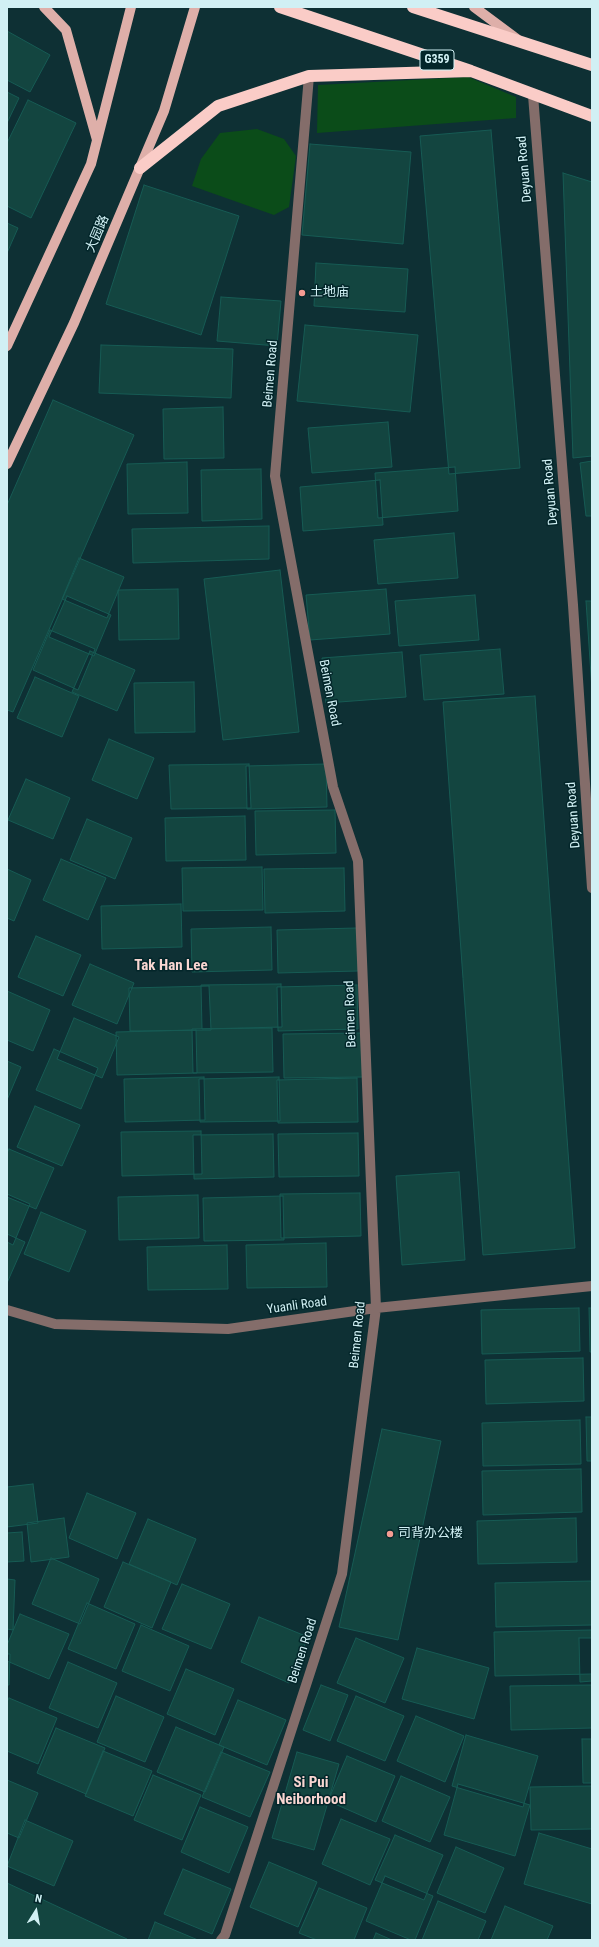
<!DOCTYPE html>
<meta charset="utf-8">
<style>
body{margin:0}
#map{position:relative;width:599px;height:1947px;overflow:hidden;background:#0e3034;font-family:"Roboto Condensed",sans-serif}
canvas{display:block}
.frame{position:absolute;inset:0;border:8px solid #d1f0f4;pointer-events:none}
.north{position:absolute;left:16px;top:1891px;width:40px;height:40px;-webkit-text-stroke:3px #03262a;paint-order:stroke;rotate:11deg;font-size:11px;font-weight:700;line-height:16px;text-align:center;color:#d1f0f4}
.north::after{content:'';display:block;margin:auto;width:14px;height:18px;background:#d1f0f4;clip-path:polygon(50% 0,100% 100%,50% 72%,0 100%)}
</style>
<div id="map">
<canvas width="599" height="1947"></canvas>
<div class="frame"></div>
<div class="north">N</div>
</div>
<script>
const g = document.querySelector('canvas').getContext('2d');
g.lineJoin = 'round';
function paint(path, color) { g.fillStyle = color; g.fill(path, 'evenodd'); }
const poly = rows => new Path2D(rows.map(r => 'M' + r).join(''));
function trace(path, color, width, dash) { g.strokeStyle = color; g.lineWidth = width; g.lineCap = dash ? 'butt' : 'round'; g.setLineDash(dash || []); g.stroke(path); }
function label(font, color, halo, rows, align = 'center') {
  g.font = font + ' "Roboto Condensed","Noto Sans SC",sans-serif'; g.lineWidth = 3; g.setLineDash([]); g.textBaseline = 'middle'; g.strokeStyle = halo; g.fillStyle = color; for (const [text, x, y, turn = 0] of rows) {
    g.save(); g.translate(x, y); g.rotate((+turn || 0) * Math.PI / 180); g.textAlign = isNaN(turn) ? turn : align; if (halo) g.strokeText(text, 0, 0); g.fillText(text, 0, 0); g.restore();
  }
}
const green = poly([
 [468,77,516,97,516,118,317,133,318,85],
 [257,129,284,139,296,156,289,207,274,215,192,186,201,159,220,133]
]);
const building = poly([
 [7,31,50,55,30,92,7,80,7,31],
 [7,92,19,98,7,123,7,92],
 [28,100,76,123,31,218,7,206,7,143,28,100],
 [491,130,520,468,449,474,420,136,491,130],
 [310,144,411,152,403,244,302,235,310,144],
 [563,173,592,182,592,456,573,458,563,173],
 [144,185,239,216,201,335,106,304,144,185],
 [7,223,18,228,7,253,7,223],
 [316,263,408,269,405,312,314,306,316,263],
 [221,297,281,301,277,346,217,341,221,297],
 [305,325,418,335,410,412,297,401,305,325],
 [101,345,233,349,231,398,99,393,101,345],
 [53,400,134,435,13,712,7,710,7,505,53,400],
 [223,407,224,458,164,459,163,409,223,407],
 [388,422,392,467,312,473,308,428,388,422],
 [592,461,592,516,586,516,580,463,592,461],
 [187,462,188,513,128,514,127,464,187,462],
 [455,467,458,511,378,518,375,473,455,467],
 [261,469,262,519,202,521,201,470,261,469],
 [380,480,383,525,303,531,300,487,380,480],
 [269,526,269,559,133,563,132,529,269,526],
 [454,533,458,578,378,584,374,540,454,533],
 [79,558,124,577,107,618,62,599,79,558],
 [280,570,299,732,223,740,204,579,280,570],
 [178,589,179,639,119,640,118,590,178,589],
 [386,589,390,634,310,640,306,595,386,589],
 [475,595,479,640,399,646,395,601,475,595],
 [67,596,111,615,94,656,49,637,67,596],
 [586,601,592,601,592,690,586,601],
 [50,630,95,649,78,690,33,670,50,630],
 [500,649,504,694,424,700,420,655,500,649],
 [90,651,135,670,117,711,72,692,90,651],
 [402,652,406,697,326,703,322,658,402,652],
 [35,677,79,696,62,737,17,718,35,677],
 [194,682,195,732,135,733,134,683,194,682],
 [535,696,575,1248,483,1255,443,702,535,696],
 [109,739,154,758,137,799,92,780,109,739],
 [249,764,251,808,171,809,169,765,249,764],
 [326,764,327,807,247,809,246,766,326,764],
 [26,779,70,798,53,839,8,820,26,779],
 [335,810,336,853,256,855,255,811,335,810],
 [245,816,246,860,166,861,165,818,245,816],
 [87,819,132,838,115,879,70,860,87,819],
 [61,859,106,878,88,920,43,900,61,859],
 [262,867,263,910,183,911,182,868,262,867],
 [344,868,345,911,265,913,264,869,344,868],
 [7,869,31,880,14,921,7,918,7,869],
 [181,904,182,947,102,949,101,906,181,904],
 [271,927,272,970,192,972,191,929,271,927],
 [357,928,358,971,278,973,277,930,357,928],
 [36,936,81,955,63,996,18,977,36,936],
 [90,964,134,983,117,1024,72,1005,90,964],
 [281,984,282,1027,202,1029,201,985,281,984],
 [357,985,358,1029,278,1031,277,987,357,985],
 [209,986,211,1030,130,1031,129,988,209,986],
 [7,991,50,1010,33,1051,7,1040,7,991],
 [74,1018,119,1037,102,1078,57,1059,74,1018],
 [272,1028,273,1072,193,1073,192,1029,272,1028],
 [196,1030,197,1073,117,1075,116,1032,196,1030],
 [363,1033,364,1077,284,1078,283,1034,363,1033],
 [54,1049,98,1068,81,1109,36,1090,54,1049],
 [7,1061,21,1067,7,1100,7,1061],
 [204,1077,205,1120,125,1122,124,1079,204,1077],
 [279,1077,280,1121,200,1122,199,1079,279,1077],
 [357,1078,358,1122,278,1123,277,1080,357,1078],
 [35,1106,80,1125,62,1166,17,1147,35,1106],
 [201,1131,202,1174,122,1176,121,1132,201,1131],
 [358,1133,359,1176,279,1177,278,1134,358,1133],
 [273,1134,274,1177,194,1179,193,1135,273,1134],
 [9,1149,54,1168,36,1209,7,1197,7,1153,9,1149],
 [459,1172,465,1260,402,1265,396,1176,459,1172],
 [360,1193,361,1236,281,1238,280,1194,360,1193],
 [7,1194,30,1204,13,1245,7,1242,7,1194],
 [198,1195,199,1238,119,1240,118,1197,198,1195],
 [283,1196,284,1240,204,1241,203,1198,283,1196],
 [41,1212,86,1231,69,1272,24,1254,41,1212],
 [7,1234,25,1242,7,1283,7,1234],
 [326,1243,327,1287,247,1288,246,1245,326,1243],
 [227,1245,228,1289,148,1290,147,1247,227,1245],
 [579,1308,580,1351,482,1354,481,1310,579,1308],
 [589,1308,592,1308,592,1352,590,1352,589,1308],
 [583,1358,584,1401,486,1404,485,1360,583,1358],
 [586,1417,592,1417,592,1461,587,1461,586,1417],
 [580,1420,581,1464,483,1466,482,1423,580,1420],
 [382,1429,441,1441,398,1640,339,1627,382,1429],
 [581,1469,582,1512,483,1515,482,1471,581,1469],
 [33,1484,38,1523,7,1527,7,1487,33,1484],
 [87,1493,136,1513,117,1559,69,1538,87,1493],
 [64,1518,69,1557,31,1562,27,1523,64,1518],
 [576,1518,577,1562,478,1564,477,1521,576,1518],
 [148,1519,196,1539,177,1585,129,1564,148,1519],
 [22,1532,24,1561,7,1562,7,1533,22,1532],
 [51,1558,99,1579,80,1624,32,1604,51,1558],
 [123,1562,171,1582,152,1628,104,1607,123,1562],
 [7,1579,15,1580,13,1630,7,1629,7,1579],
 [592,1581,592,1625,496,1627,495,1583,592,1581],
 [182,1584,230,1604,211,1649,162,1629,182,1584],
 [87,1603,135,1624,116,1669,68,1649,87,1603],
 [20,1614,69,1634,49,1679,7,1661,7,1645,20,1614],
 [259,1617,308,1637,289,1683,241,1662,259,1617],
 [141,1625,189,1646,170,1691,122,1671,141,1625],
 [592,1630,592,1674,495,1676,494,1632,592,1630],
 [356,1638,404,1658,385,1703,337,1683,356,1638],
 [579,1638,592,1638,592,1681,580,1682,579,1638],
 [417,1648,489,1668,474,1719,402,1699,417,1648],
 [7,1654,10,1654,9,1685,7,1685,7,1654],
 [68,1662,117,1683,98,1728,49,1708,68,1662],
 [186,1669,234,1689,215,1735,167,1714,186,1669],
 [321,1685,348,1695,330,1741,303,1730,321,1685],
 [592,1685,592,1728,511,1730,510,1686,592,1685],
 [116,1696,164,1717,145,1762,97,1742,116,1696],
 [356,1696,404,1716,385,1761,337,1741,356,1696],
 [9,1698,57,1718,38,1764,7,1751,7,1702,9,1698],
 [238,1700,286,1720,267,1765,219,1745,238,1700],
 [416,1716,464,1736,445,1782,397,1761,416,1716],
 [176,1727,224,1747,205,1792,157,1772,176,1727],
 [56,1728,105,1748,86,1794,37,1773,56,1728],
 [466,1735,538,1756,523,1807,452,1786,466,1735],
 [582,1739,592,1739,592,1783,583,1783,582,1739],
 [103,1751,152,1771,133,1816,85,1796,103,1751],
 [221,1752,270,1772,250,1817,202,1797,221,1752],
 [297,1752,339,1764,314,1850,272,1838,297,1752],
 [347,1756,395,1776,376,1822,328,1801,347,1756],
 [153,1775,201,1795,182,1840,134,1820,153,1775],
 [401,1776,450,1797,430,1842,382,1821,401,1776],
 [7,1780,38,1793,19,1838,7,1833,7,1780],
 [458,1784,530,1805,515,1856,444,1835,458,1784],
 [592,1786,592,1829,531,1830,530,1787,592,1786],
 [200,1807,248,1827,229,1873,181,1852,200,1807],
 [341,1819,390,1839,370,1885,322,1864,341,1819],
 [25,1820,73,1841,54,1886,7,1866,25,1820],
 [539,1833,592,1849,592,1904,524,1884,539,1833],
 [395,1835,443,1855,424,1900,375,1880,395,1835],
 [456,1847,504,1868,485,1913,437,1893,456,1847],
 [269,1862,317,1882,298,1927,250,1907,269,1862],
 [183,1869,231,1889,212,1934,164,1914,183,1869],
 [385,1876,433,1896,415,1940,411,1940,366,1921,385,1876],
 [7,1883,127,1939,126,1940,7,1940,7,1883],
 [319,1888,367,1908,354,1940,317,1940,299,1933,319,1888],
 [438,1901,486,1921,478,1940,422,1940,438,1901],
 [505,1906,553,1926,547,1940,491,1940,505,1906],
 [155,1922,198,1940,148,1940,155,1922],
 [376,1933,392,1940,373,1940,376,1933]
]);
const minor = poly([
 [533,95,573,605,592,888],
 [7,1310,55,1324,228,1329,376,1308,592,1286],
 [221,1940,225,1935,342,1574,376,1308,358,861,333,787,275,476,309,76]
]);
const major = poly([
 [44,7,66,30,97,140],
 [474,7,517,39],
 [7,346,91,164,131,7],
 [7,464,74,323,164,111,195,7]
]);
const highway = poly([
 [280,7,471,71,592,116],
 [413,7,592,65],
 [140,168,218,106,309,76,471,71]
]);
const markers = [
 [302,293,4,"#f59c93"],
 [390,1534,4,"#f59c93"]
];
const shields = [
 [437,60,34]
];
const shieldNames = [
 ["G359",437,60]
];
const streetNames = [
 ["Deyuan Road",525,169,-95],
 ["大园路",98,234,-67],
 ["Beimen Road",271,374,-85],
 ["Deyuan Road",551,492,-95],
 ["Beimen Road",329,693,79],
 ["Deyuan Road",574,815,-94],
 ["Beimen Road",351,1014,-92],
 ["Yuanli Road",297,1306,-8],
 ["Beimen Road",358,1335,-84],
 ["Beimen Road",303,1651,-72]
];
const poiNames = [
 ["土地庙",310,293],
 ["司背办公楼",398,1534]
];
const quarterNames = [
 ["Tak Han Lee",171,966],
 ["Si Pui",311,1783],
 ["Neiborhood",311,1800]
];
paint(green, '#0b4c19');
paint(building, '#134540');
trace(building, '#175b54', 1);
trace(minor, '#846d6a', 10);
trace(major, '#deafa9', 10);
trace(highway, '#faccc7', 12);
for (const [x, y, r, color] of markers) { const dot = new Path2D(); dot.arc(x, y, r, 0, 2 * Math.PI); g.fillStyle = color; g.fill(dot); trace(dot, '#03262a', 1.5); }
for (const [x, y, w] of shields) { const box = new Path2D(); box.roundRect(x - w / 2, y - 10, w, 20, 3); g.fillStyle = '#03262a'; g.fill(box); trace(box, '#d1f0f4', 1); }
label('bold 12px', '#d1f0f4', null, shieldNames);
label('13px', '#d1f0f4', '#03262a', streetNames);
label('13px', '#d1f0f4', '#03262a', poiNames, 'left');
label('bold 15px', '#f9d6d1', '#03262a', quarterNames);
</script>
